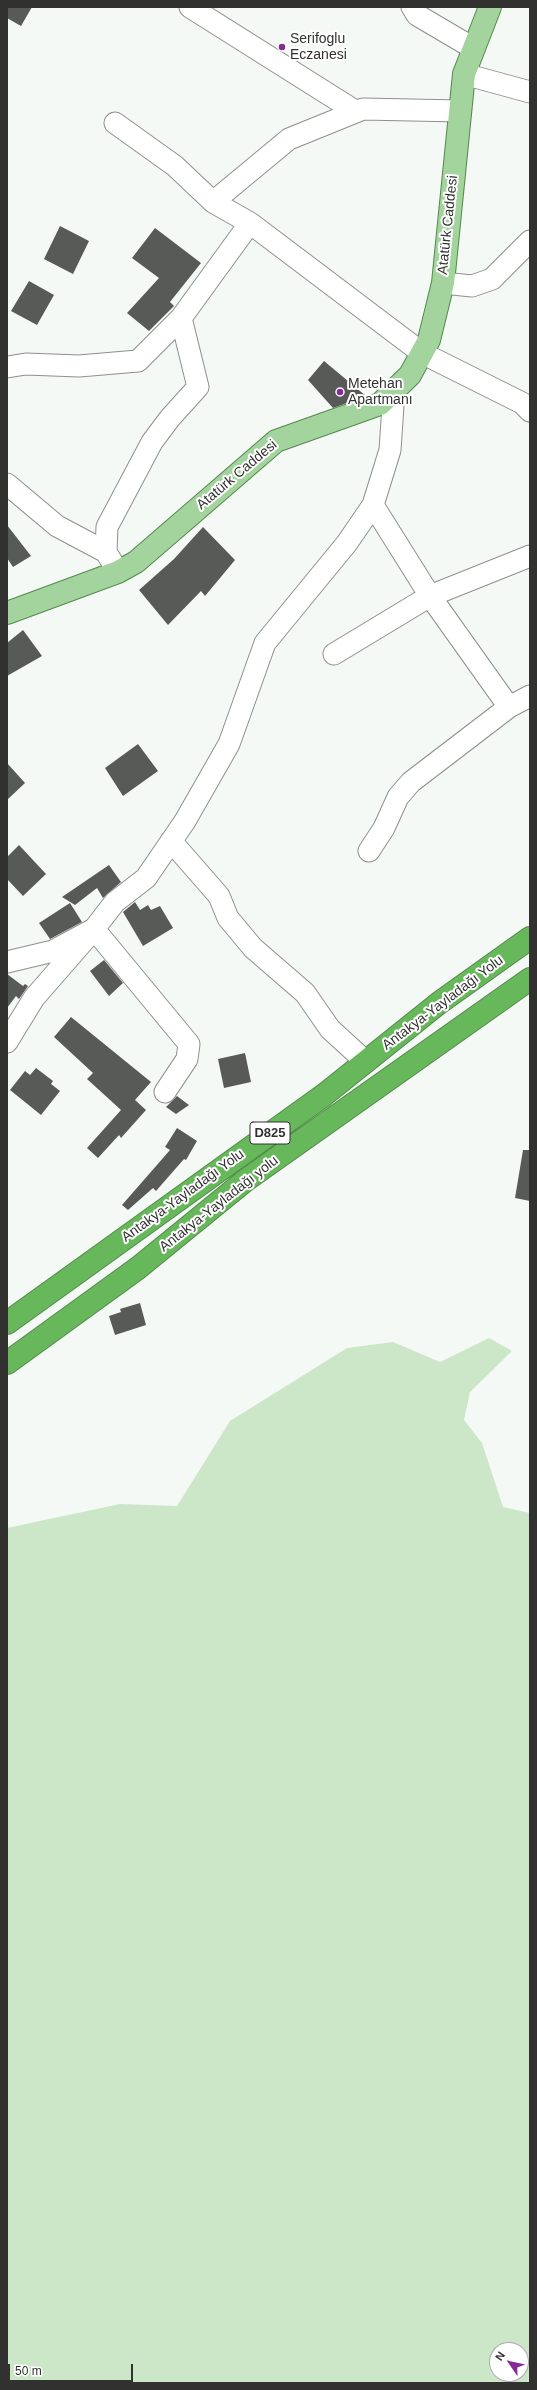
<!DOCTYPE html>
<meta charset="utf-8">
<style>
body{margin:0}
#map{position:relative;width:537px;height:2390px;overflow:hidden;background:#f5f9f5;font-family:Helvetica,sans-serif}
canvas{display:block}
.frame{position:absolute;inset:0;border:8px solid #313230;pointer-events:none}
.north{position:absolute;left:489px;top:2342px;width:40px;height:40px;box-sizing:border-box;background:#fff;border:1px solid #adadac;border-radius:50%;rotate:304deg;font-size:11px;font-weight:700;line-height:16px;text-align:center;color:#313230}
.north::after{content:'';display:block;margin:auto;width:14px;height:18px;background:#862a96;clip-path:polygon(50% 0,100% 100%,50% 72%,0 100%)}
.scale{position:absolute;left:8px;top:2364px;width:125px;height:18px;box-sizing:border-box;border:2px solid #313230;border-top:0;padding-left:5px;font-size:12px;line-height:14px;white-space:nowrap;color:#313230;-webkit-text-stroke:3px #fff;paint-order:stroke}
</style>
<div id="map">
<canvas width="537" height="2390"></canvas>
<div class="frame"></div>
<div class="north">N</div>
<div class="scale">50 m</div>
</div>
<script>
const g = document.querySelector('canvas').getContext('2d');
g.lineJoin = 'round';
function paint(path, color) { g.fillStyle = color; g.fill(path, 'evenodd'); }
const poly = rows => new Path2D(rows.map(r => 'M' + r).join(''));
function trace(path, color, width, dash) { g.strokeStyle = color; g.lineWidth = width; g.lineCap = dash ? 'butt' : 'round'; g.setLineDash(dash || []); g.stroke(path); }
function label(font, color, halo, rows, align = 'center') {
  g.font = font + ' Helvetica,sans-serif'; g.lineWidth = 4; g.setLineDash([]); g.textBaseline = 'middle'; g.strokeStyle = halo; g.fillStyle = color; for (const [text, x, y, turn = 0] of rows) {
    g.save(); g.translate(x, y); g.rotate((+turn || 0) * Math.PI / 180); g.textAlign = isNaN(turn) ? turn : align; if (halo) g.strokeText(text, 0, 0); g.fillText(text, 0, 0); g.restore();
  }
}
const green = poly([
 [489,1338,512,1351,470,1392,464,1420,482,1443,503,1507,530,1513,530,2383,7,2383,7,1528,120,1504,177,1506,230,1421,347,1348,393,1342,440,1362],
 [497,2350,521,2350,521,2374,497,2374]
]);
const building = poly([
 [7,7,32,7,21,26,7,18],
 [60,226,89,241,73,274,44,259],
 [155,228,201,263,170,302,174,306,149,331,127,313,159,278,132,258],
 [29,281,54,295,37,325,11,311],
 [324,361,366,396,333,408,308,380],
 [7,525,31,556,13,567,7,558],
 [203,527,235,560,205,596,201,591,168,625,139,590,174,559],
 [23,630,42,656,7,676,7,643],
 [138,744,158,771,123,796,105,768],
 [7,763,25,783,7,800],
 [19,845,46,874,23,896,7,879,7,857],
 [109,865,121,882,103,898,97,888,75,905,62,897],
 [135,902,140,910,148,905,151,910,160,906,173,928,143,946,123,912],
 [70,903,82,922,50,939,39,923],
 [104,960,123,983,109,996,90,971],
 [7,974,23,986,25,984,28,986,19,999,16,996,7,1008],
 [71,1017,151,1082,135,1100,146,1110,121,1138,119,1135,98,1158,87,1148,121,1110,87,1079,93,1073,54,1037],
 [245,1053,251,1082,224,1088,218,1059],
 [36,1068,53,1081,51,1084,60,1091,41,1115,10,1090,25,1071,30,1075],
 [177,1096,189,1105,176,1114,166,1107],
 [177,1128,197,1141,186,1160,184,1159,156,1191,153,1188,128,1210,122,1205,170,1150,165,1147],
 [523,1150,530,1150,530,1201,515,1198],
 [140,1303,146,1325,115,1335,109,1316,121,1312,120,1309]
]);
const minor = poly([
 [190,7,355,111],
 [412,7,417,15,473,48],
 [464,74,530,92],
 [115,123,175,166,213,202],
 [250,223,213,202,289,139,363,109,460,111],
 [443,283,472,286,492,279,530,241],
 [7,367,26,364,79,366,138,361,181,318,250,223,422,353,522,403,530,411],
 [7,484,57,526,106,552],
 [373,505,430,596,509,707],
 [118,572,106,552,107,527,152,442,170,418,198,387,181,318],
 [334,654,430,596,530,556],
 [171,841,219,896,228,918,253,948,305,993,330,1029,366,1062],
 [369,851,384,828,398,797,411,782,509,707,530,696],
 [7,962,53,951,94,929,115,902,146,878,185,821,229,744,265,643,347,543,373,505,390,450,394,391],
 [7,1042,34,998,94,929,189,1044,187,1059,165,1092]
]);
const major = poly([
 [7,613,118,572,136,562,276,441,380,404,410,375,429,340,443,283,464,74,490,7]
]);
const highway = poly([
 [7,1323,324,1095,439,1003,530,938],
 [7,1363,138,1268,246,1180,530,979]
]);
const markers = [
 [282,47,4,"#862a96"],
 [340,392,4,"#862a96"]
];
const shields = [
 [270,1133,40]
];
const shieldNames = [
 ["D825",270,1133]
];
const poiNames = [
 ["Serifoglu",290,39],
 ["Eczanesi",290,55],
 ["Metehan",348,384],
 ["Apartmanı",348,400]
];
const streetNames = [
 ["Atatürk Caddesi",448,225,-84],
 ["Atatürk Caddesi",237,475,-40],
 ["Antakya-Yayladağı Yolu",443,1003,-37],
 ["Antakya-Yayladağı Yolu",183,1196,-36],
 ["Antakya-Yayladağı yolu",219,1204,-38]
];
paint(green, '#cce6c8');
paint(building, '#585a57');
trace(minor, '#8d908d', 23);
trace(major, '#54894c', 24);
trace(highway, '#54894c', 24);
trace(minor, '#fff', 21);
trace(major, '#a4d49d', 22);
trace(highway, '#67b85b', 22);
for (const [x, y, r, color] of markers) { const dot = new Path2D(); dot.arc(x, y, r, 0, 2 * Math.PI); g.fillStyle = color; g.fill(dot); trace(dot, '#fff', 1.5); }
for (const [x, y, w] of shields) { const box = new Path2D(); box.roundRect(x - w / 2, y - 11, w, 22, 3); g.fillStyle = '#fff'; g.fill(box); trace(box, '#313230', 1); }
label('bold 13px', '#313230', null, shieldNames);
label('14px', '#313230', '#fff', poiNames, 'left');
label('14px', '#313230', '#fff', streetNames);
</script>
